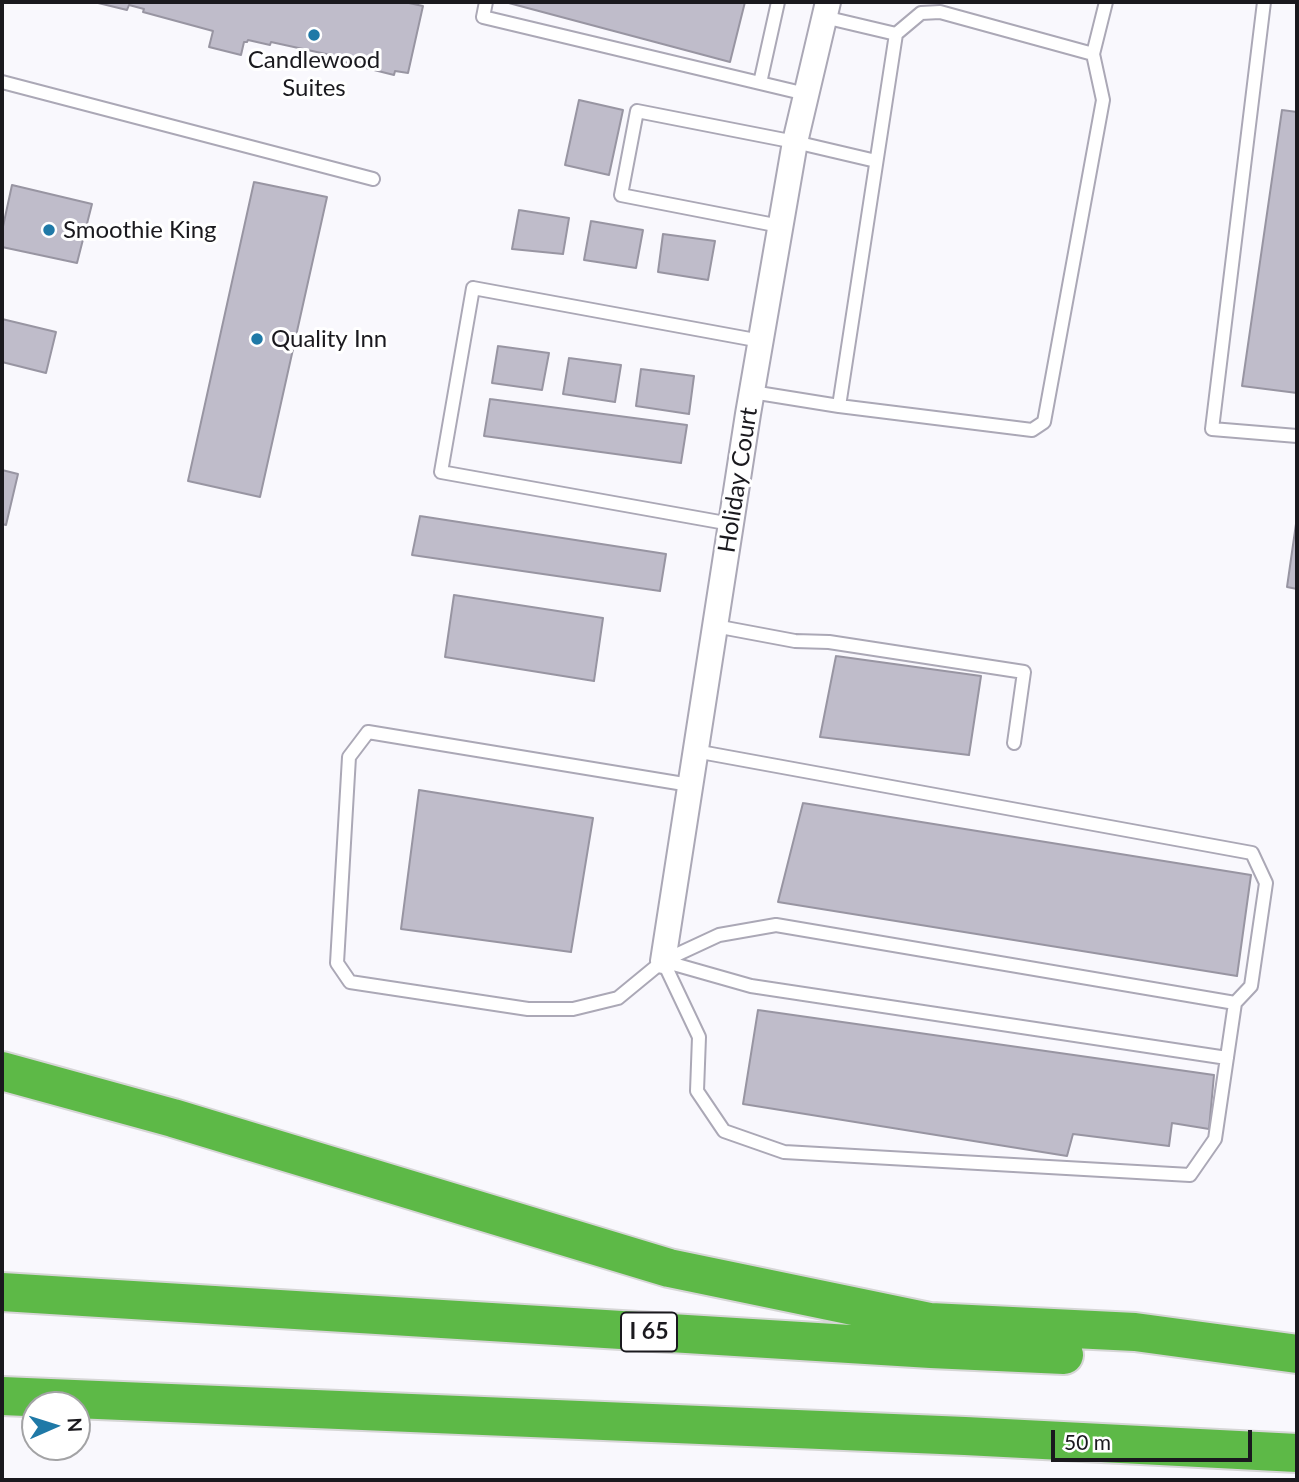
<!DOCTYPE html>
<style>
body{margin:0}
#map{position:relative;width:1299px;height:1482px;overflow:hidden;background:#f9f8fd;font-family:Lato,sans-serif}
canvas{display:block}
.frame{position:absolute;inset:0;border:4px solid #1a191e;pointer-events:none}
.north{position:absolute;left:21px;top:1391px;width:70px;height:70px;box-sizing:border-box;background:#fff;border:2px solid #a3a3a5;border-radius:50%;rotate:87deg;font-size:19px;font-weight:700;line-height:28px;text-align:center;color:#1a191e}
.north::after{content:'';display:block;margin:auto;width:24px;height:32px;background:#1f79a7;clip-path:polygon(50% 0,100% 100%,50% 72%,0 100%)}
.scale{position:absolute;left:1051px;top:1430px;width:201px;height:32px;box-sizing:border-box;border:4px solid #1a191e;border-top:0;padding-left:9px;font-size:21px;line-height:24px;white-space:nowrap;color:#1a191e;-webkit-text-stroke:5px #fff;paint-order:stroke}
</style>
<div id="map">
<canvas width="1299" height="1482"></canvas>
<div class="frame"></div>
<div class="north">N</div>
<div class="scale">50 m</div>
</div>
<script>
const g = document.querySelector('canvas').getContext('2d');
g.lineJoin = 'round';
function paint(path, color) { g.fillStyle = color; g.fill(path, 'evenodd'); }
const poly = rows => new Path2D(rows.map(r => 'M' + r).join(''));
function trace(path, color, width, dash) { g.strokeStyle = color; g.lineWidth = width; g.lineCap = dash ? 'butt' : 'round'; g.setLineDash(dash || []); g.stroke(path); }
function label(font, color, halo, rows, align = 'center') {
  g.font = font + ' Lato,sans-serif'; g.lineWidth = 6; g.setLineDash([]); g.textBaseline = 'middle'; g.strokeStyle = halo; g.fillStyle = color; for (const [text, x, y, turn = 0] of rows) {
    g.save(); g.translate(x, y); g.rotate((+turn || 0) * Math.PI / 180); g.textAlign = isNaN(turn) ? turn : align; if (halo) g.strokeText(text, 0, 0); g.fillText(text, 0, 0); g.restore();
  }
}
const building = poly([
 [94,2,404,2,423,6,408,73,395,71,394,75,334,60,335,56,271,42,270,45,248,40,247,42,244,42,241,55,209,47,213,31,143,12,144,9,129,5,127,10,94,2],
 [505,2,745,2,730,62,505,2],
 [579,100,623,110,609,175,565,165,579,100],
 [1282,110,1297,112,1297,393,1242,386,1282,110],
 [254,182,327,197,260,497,188,481,254,182],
 [12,185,92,204,77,263,2,247,2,231,12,185],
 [519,210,569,218,563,254,512,249,519,210],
 [591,221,643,230,636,268,584,260,591,221],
 [663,234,715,241,708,280,658,272,663,234],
 [2,319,56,332,46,373,2,362,2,319],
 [498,346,549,353,542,390,492,383,498,346],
 [569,358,621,365,615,402,563,394,569,358],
 [641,369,694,376,689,414,636,406,641,369],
 [490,399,687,425,681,463,484,436,490,399],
 [2,470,18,474,6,525,2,524,2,470],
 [420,516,666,554,660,591,412,555,420,516],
 [1297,517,1297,589,1287,587,1297,517],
 [454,595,603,618,594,681,445,657,454,595],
 [836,656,981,676,969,755,820,737,836,656],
 [419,790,593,818,571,952,401,929,419,790],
 [803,803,1251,875,1237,976,778,902,803,803],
 [758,1010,1214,1075,1209,1129,1172,1123,1169,1146,1073,1134,1067,1156,743,1104,758,1010]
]);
const service = poly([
 [486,2,483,17,806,94],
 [1264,2,1212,429,1297,436],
 [824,17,896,34],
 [2,82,373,179],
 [760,83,778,2],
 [780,226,621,195,637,111,795,142,876,161],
 [752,392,839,406,1032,430,1044,422,1103,100,1093,54],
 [839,406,896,34,921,13,940,12,1093,54,1106,2],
 [731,524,441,472,473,288,761,341],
 [715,626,795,641,829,642,1024,672,1014,743],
 [690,785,368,732,349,757,337,963,350,982,528,1009,573,1009,618,998,663,961,719,935,776,925,1235,1003,1251,986,1266,883,1252,853,695,751],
 [663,961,699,1037,697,1091,724,1131,784,1152,1190,1175,1215,1139,1235,1003],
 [663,961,751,986,1227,1058]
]);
const minor = poly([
 [663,961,748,414,795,142,828,2]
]);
const motorway = poly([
 [2,1071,173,1118,669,1268,930,1322,1135,1332,1297,1354],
 [2,1292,931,1349,1064,1355],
 [2,1396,965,1436,1297,1453]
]);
const markers = [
 [314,35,7,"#1f79a7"],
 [49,230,7,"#1f79a7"],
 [257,339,7,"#1f79a7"]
];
const shields = [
 [649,1332,56]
];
const shieldNames = [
 ["I 65",649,1332]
];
const poiNames = [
 ["Candlewood",314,60,"center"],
 ["Suites",314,88,"center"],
 ["Smoothie King",63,230],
 ["Quality Inn",271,339]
];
const streetNames = [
 ["Holiday Court",738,480,-81]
];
paint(building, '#bfbcca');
trace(building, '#9895a2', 2);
trace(service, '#aba8b6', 16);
trace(minor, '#aba8b6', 28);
trace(motorway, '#d6d6d6', 42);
trace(service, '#fff', 12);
trace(minor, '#fff', 24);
trace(motorway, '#5db947', 38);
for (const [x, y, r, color] of markers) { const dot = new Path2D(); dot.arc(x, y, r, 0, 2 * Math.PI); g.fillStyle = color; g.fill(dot); trace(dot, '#fff', 2.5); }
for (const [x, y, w] of shields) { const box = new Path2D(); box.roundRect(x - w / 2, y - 19.5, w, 39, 5); g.fillStyle = '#fff'; g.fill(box); trace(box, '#1a191e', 2); }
label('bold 23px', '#1a191e', null, shieldNames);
label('24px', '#1a191e', '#fff', poiNames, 'left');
label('24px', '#1a191e', '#fff', streetNames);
</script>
